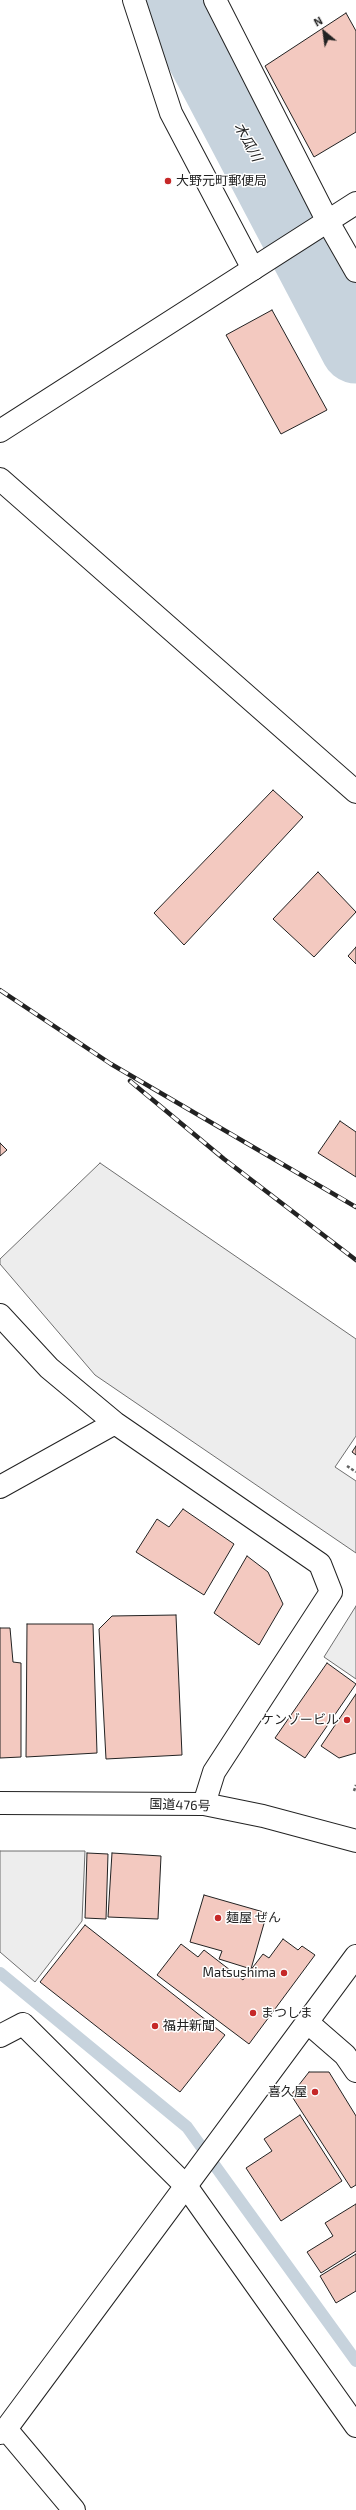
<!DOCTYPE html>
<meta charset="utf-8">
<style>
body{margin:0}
#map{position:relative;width:356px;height:2510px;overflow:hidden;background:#fff;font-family:"Exo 2",sans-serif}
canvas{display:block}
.north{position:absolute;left:304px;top:12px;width:40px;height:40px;-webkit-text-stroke:3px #fff;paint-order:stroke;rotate:331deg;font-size:11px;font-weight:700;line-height:16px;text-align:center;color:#222}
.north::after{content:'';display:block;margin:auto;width:14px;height:18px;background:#222;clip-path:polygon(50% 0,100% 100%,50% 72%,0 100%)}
</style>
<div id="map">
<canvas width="356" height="2510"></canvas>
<div class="north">N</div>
</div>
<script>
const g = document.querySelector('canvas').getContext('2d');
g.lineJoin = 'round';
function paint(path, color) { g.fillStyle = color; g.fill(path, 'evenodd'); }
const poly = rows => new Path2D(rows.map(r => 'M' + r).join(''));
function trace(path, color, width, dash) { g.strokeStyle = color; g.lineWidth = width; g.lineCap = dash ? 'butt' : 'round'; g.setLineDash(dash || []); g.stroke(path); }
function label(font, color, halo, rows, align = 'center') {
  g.font = font + ' "Exo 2","Noto Sans JP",sans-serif'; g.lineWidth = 3; g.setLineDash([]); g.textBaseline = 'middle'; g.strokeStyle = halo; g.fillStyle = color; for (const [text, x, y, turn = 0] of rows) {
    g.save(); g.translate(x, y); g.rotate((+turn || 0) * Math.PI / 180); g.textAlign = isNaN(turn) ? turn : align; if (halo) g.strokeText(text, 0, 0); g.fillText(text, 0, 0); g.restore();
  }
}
const parking = poly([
 [100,1163,356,1339,356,1436,335,1467,356,1481,356,1553,95,1375,0,1264,0,1259,100,1163],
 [356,1606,356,1679,324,1657,356,1606],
 [0,1851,85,1851,82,1921,35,1982,0,1952,0,1851]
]);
const stream = poly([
 [0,1973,187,2127,356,2361]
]);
const river = poly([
 [173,0,356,348]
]);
const building = poly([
 [346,13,356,31,356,132,314,157,265,66,346,13],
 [272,310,327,410,281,434,226,335,272,310],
 [273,790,303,817,184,945,154,913,273,790],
 [318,872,356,912,314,957,273,919,318,872],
 [356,947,356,964,348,956,356,947],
 [340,1121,356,1132,356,1177,318,1153,340,1121],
 [0,1143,7,1150,0,1156,0,1143],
 [356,1446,356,1455,352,1452,356,1446],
 [183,1509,234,1544,204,1595,136,1552,157,1519,169,1527,183,1509],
 [247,1556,268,1572,283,1604,259,1645,214,1613,247,1556],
 [176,1615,182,1755,106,1759,99,1629,112,1616,176,1615],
 [27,1624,93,1624,97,1753,26,1757,27,1624],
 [0,1628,10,1628,13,1662,21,1663,21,1757,0,1758,0,1628],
 [327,1663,356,1684,305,1758,275,1738,327,1663],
 [356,1694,356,1753,339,1758,321,1746,356,1694],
 [87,1853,108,1854,106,1919,85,1918,87,1853],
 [112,1853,161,1856,158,1919,108,1917,112,1853],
 [204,1895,267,1913,251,1969,219,1959,222,1951,190,1942,204,1895],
 [85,1925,225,2035,180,2092,40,1982,85,1925],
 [283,1939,298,1950,302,1946,315,1955,249,2044,157,1975,181,1944,198,1957,204,1950,243,1980,263,1954,269,1958,283,1939],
 [309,2072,329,2072,356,2116,356,2185,351,2188,291,2095,309,2072],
 [300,2115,342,2181,281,2221,246,2168,272,2151,264,2139,300,2115],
 [356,2204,356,2251,321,2273,307,2252,333,2236,325,2223,356,2204],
 [356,2254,356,2291,336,2303,320,2276,356,2254]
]);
const path = poly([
 [347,1466,356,1472],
 [354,1791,356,1785]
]);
const minor = poly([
 [134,0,171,113,253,269],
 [215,0,328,222,356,271],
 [0,1315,49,1368,115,1423,320,1564,331,1592,214,1772,204,1804],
 [0,1487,115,1423],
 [0,2036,23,2024,186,2186,356,2426],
 [6,2429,74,2510]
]);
const tertiary = poly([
 [0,431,356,203],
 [0,479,356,792],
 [307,2022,345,2055,356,2071],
 [0,2433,6,2429,356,1956]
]);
const trunk = poly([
 [0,1803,204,1804,263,1816,356,1841]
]);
const rail = poly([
 [0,990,111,1064,356,1207],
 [130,1081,224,1159,356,1260]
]);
const markers = [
 [168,181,4,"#c62828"],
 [347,1720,4,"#c62828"],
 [218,1918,4,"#c62828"],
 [284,1973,4,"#c62828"],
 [253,2013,4,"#c62828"],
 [155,2026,4,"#c62828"],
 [315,2092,4,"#c62828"]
];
const poiNames = [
 ["大野元町郵便局",176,181],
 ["ケンゾービル",339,1720,"right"],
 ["麺屋 ぜん",226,1918],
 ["Matsushima",276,1973,"right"],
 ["まつしま",261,2013],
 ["福井新聞",163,2026],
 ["喜久屋",307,2092,"right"]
];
const streetNames = [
 ["国道476号",180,1805,2]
];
const waterNames = [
 ["木瓜川",248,142,62]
];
paint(parking, '#ededed');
trace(parking, '#6f6f6f', 1);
trace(stream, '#c7d3dd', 12);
trace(river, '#c7d3dd', 71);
paint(building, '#f3c9c0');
trace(building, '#222', 1);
trace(minor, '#222', 24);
trace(tertiary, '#222', 24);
trace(trunk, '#222', 24);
trace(path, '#646464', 2.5, [3, 2]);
trace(minor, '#fff', 22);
trace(tertiary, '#fff', 22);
trace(trunk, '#fff', 22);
trace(rail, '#222', 4.5);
trace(rail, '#fff', 3, [9]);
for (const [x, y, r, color] of markers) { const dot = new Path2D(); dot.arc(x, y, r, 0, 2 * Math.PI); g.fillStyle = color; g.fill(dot); trace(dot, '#fff', 1.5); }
label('13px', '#222', '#fff', poiNames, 'left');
label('13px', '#222', '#fff', streetNames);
label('italic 14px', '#222', '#fff', waterNames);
</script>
